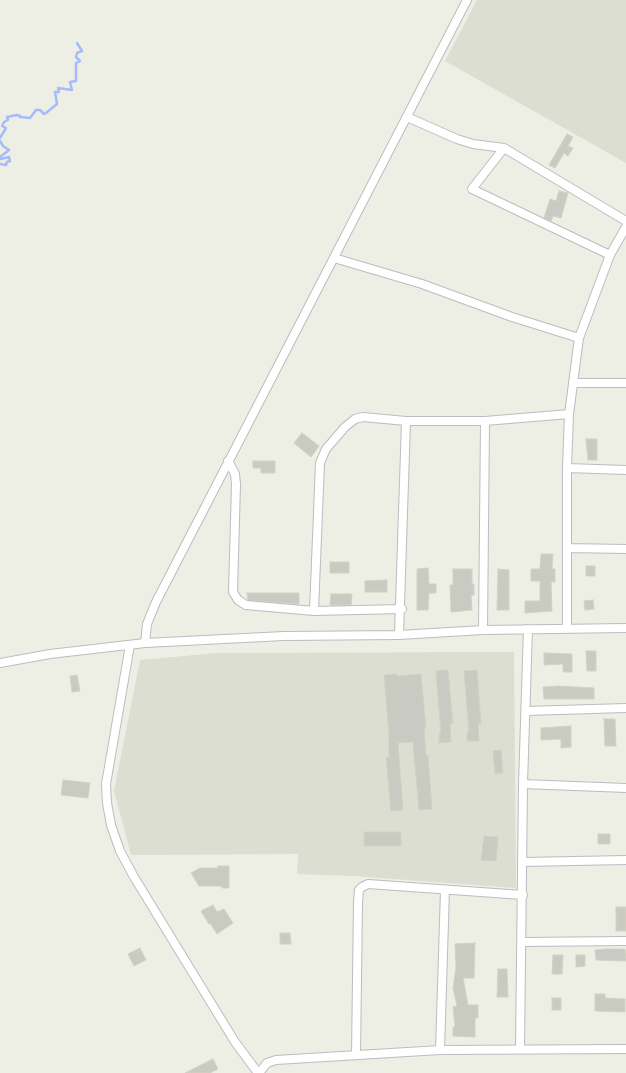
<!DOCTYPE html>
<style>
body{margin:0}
canvas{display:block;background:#edeee4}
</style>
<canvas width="626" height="1073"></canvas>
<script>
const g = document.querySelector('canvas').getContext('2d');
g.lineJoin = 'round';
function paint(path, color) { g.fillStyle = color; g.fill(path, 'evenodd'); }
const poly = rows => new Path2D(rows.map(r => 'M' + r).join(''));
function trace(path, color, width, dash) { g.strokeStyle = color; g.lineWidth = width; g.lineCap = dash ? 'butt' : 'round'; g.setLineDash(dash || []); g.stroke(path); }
const education = poly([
 [477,0,626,0,626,163,445,61],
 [514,652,516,888,353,876,297,874,298,854,131,855,114,791,140,660,217,653]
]);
const stream = poly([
 [0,138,6,128,2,126,4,122,8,120,7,117,17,115,20,116,20,117,30,118,36,110,40,110,44,114,46,113,57,104,55,92,59,92,58,88,72,90,70,82,76,81,76,63,80,61,76,57,77,53,82,51,77,43],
 [0,141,3,146,9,150,0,157],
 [0,157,1,159,9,157,10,161,7,162,6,165,0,164]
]);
const building = poly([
 [567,134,573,137,568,146,573,148,568,156,564,153,555,168,549,165,567,134],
 [559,191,568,193,561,218,553,216,551,221,544,218,550,199,556,201,559,191],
 [302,433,319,446,311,457,294,443,302,433],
 [586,439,597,439,597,460,588,460,586,439],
 [253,461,275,461,275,473,261,473,261,468,253,468,253,461],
 [541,554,553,554,552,569,555,569,555,582,551,582,552,611,525,613,525,601,540,601,540,581,531,581,531,569,540,569,541,554],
 [330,562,349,562,349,573,330,573,330,562],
 [586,566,595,566,595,576,586,576,586,566],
 [428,568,429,584,436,584,436,593,429,593,428,610,417,610,417,569,428,568],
 [453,569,472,569,472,584,474,584,474,595,471,595,472,610,451,612,450,585,453,585,453,569],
 [498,569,509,570,509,610,497,610,498,569],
 [387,580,387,592,365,592,365,581,387,580],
 [247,593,299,593,299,604,248,600,247,593],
 [331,594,352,594,351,605,330,605,331,594],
 [593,600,594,609,585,610,584,601,593,600],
 [586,651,596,651,596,671,587,671,586,651],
 [544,653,572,654,572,672,563,672,563,664,544,665,544,653],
 [448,670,453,724,450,724,451,742,439,743,439,733,441,733,436,671,448,670],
 [477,670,481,724,478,724,479,741,467,741,467,732,469,732,464,671,477,670],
 [396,674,397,676,421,674,426,728,424,728,426,755,428,755,432,809,419,810,413,742,398,743,403,810,391,811,386,757,389,757,389,735,384,675,396,674],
 [77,675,80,691,72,692,70,676,77,675],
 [558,686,594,688,594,699,544,699,543,687,558,686],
 [604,719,615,719,616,746,605,746,604,719],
 [571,726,571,747,561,748,561,739,541,740,541,728,571,726],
 [501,750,503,773,495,774,493,751,501,750],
 [63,780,90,783,88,798,61,795,63,780],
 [364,832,401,832,401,846,364,846,364,832],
 [598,834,610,834,610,844,598,844,598,834],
 [484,836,498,837,496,861,481,860,484,836],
 [218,866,229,866,229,888,222,888,222,886,199,886,191,873,200,868,218,868,218,866],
 [213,905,217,912,224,909,233,923,217,934,210,923,209,924,201,911,213,905],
 [616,907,626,907,626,931,616,931,616,907],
 [280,933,290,933,291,944,280,944,280,933],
 [475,943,474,978,463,978,468,1005,478,1005,478,1018,475,1018,475,1037,453,1036,453,1027,455,1027,453,1007,457,1006,453,988,456,967,455,944,475,943],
 [140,948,146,960,134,966,128,954,140,948],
 [605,949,625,949,626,961,596,960,595,950,605,949],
 [553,955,563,955,562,974,552,974,553,955],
 [576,955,585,955,585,966,576,967,576,955],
 [498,969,507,969,508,997,497,997,498,969],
 [595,994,605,994,605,998,625,999,625,1012,595,1011,595,994],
 [552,998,561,998,561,1010,552,1010,552,998],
 [213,1059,218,1069,210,1073,185,1073,213,1059]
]);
const minor = poly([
 [407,117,457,139,473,144,504,148,626,221],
 [504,148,472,189,610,255],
 [334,258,422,284,512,317,579,338],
 [573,383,626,383],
 [228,461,235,474,236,484,233,592,238,600,246,605,314,611,402,609],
 [567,468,626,470],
 [567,548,626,549],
 [314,611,320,463,326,449,345,427,355,419,363,417,406,421,485,421,569,414],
 [567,627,567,468,569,414,579,338,610,255,626,227],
 [483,630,485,421],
 [399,635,406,421],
 [145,643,147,624,156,602,467,0],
 [130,645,106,784,107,803,111,825,120,851,134,877,235,1042,258,1073],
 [0,663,50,654,145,643,284,636,399,635,483,630,626,628],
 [526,711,626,708],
 [523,784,626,788],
 [523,862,626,860],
 [522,942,626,941],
 [520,1048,523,784,528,629],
 [440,1050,445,890],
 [356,1055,358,902,359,890,362,887,368,884,523,895],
 [259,1073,267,1063,276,1060,440,1050,626,1049]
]);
paint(education, '#ddded2');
trace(stream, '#a7bbfc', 2.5);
paint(building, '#c9cac1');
trace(building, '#d2d3c3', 1);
trace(minor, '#bcbcc2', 10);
trace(minor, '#fff', 8);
</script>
